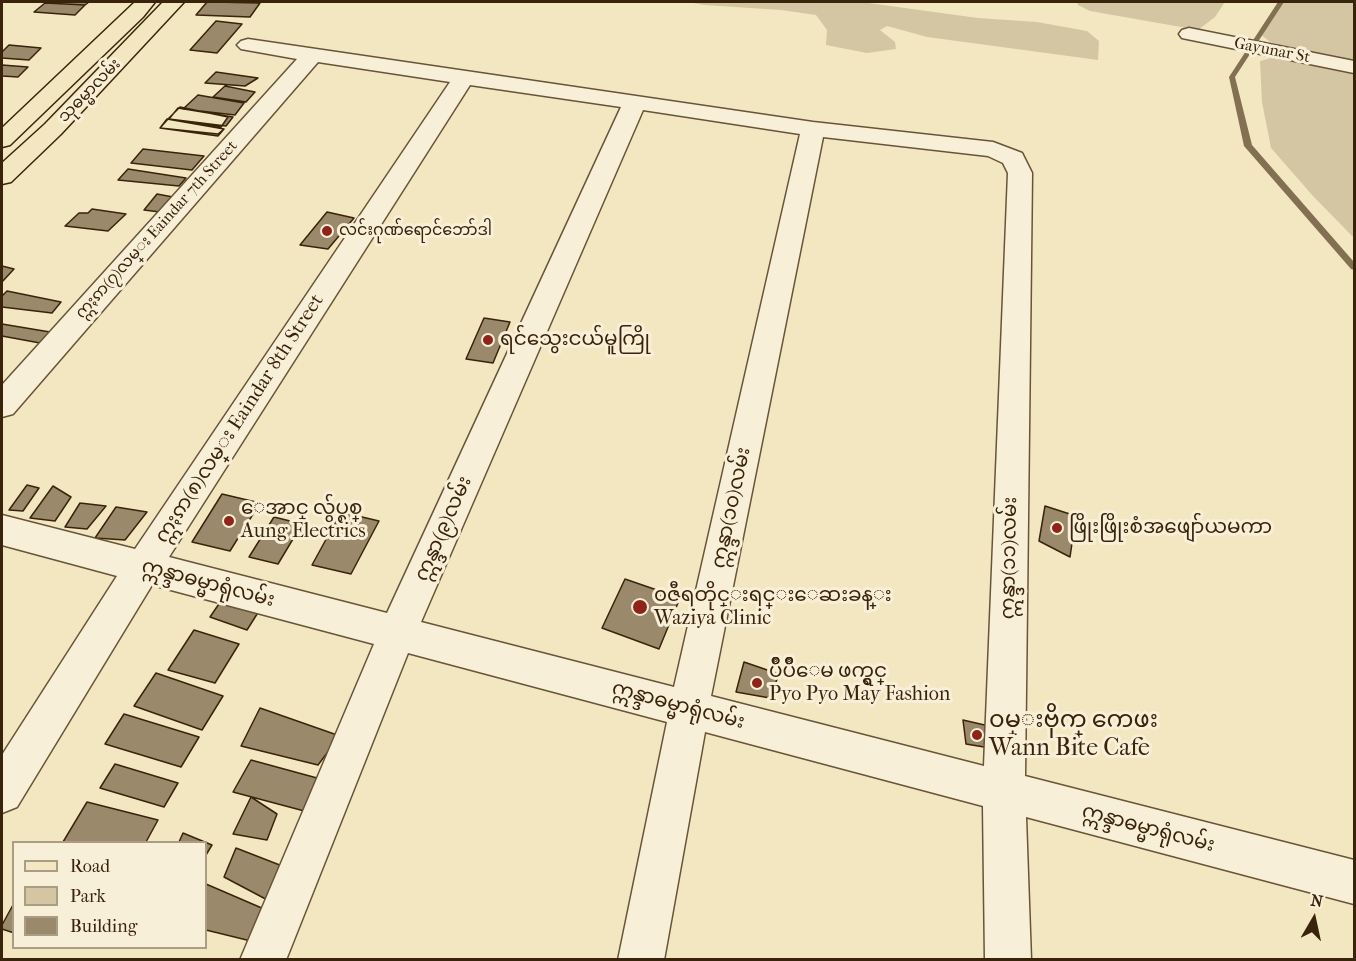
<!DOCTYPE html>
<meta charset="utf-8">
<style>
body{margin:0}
#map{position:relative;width:1356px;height:961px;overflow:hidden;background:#f3e7c1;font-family:"IM FELL French Canon",serif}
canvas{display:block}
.frame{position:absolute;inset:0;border:3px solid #3a230b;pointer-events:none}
.legend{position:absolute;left:12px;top:841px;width:195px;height:108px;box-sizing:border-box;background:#f7efd7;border:2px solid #ab9d85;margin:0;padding:8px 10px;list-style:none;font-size:18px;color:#3a230b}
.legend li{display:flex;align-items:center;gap:12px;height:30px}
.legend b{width:30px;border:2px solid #ab9d85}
.north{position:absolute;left:1284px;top:889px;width:60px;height:60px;-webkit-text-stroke:4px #f7efd7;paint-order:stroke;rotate:9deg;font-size:16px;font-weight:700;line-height:24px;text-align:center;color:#3a230b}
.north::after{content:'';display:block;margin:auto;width:21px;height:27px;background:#3a230b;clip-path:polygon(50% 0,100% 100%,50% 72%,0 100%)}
</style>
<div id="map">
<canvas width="1356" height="961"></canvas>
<div class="frame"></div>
<ul class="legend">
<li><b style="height:8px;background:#f3e7c1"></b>Road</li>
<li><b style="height:16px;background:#d4c6a2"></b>Park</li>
<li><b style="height:16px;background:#9a896a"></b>Building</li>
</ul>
<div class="north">N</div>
</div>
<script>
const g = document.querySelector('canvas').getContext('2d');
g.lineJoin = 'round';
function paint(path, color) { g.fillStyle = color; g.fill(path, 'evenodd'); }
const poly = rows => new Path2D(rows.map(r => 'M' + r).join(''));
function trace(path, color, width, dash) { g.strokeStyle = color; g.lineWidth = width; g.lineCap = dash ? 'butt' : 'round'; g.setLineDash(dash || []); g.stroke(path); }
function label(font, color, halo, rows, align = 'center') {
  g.font = font + ' "IM FELL French Canon","Noto Sans Myanmar",serif'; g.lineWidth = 6; g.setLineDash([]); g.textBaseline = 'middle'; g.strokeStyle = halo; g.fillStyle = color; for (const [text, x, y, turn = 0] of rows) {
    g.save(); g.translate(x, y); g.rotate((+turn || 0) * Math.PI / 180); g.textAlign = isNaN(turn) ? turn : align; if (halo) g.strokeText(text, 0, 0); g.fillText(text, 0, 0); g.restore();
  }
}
const green = poly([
 [688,2,861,2,978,18,1037,22,1087,31,1099,41,1098,60,927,37,887,26,880,30,895,42,896,49,867,53,826,45,827,30,816,15,781,10,704,5],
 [1077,2,1225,2,1215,17,1198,30,1090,11,1078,5],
 [1279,2,1354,2,1354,63,1293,50,1270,42,1259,33],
 [1275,57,1354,72,1354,238,1313,196,1271,148,1262,102,1260,61]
]);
const stream = poly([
 [1278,2,1284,2,1235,77,1252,145,1354,262,1354,270,1351,269,1244,146,1229,77,1278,2]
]);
const building = poly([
 [46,2,89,2,85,5,45,3,46,2],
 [207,2,214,2,260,3,250,17,196,15,207,2],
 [45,3,85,5,75,15,34,12,45,3],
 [216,21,242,24,217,53,190,50,216,21],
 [9,45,41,48,29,60,2,58,2,52,9,45],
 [2,65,28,67,18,77,2,76,2,65],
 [216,72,258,78,245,86,205,83,216,72],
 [225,86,255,92,246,102,213,97,225,86],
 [198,95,244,103,235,115,183,109,198,95],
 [180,107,228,117,221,127,168,119,180,107],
 [178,108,233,117,226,126,169,119,178,108],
 [167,119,224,129,218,134,160,128,167,119],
 [168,119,224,129,218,136,160,128,168,119],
 [143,149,204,156,192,170,131,163,143,149],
 [128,169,186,178,179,186,118,180,128,169],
 [157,194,173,197,160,212,144,210,157,194],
 [92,209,126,214,108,231,65,226,79,213,88,213,92,209],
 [327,212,354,218,328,249,300,245,327,212],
 [2,266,14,269,2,282,2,266],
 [7,291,61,302,52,313,2,307,2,296,7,291],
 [484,318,510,322,493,363,466,359,484,318],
 [2,324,50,332,40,343,2,336,2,324],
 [27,485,39,488,23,511,9,510,27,485],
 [53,486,71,497,55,521,30,518,53,486],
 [222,494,260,503,230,551,192,542,222,494],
 [80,503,106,506,87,529,65,527,80,503],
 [1045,506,1076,516,1070,557,1039,541,1045,506],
 [116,507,147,512,125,540,95,538,116,507],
 [341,512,379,521,351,574,312,565,341,512],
 [274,517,302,524,278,564,249,557,274,517],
 [625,579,680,598,659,649,602,628,625,579],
 [223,598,259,611,247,630,210,617,223,598],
 [194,630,239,644,215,683,168,670,194,630],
 [744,662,779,674,770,698,736,692,744,662],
 [156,673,223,696,202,730,134,706,156,673],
 [260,708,340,736,318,765,241,746,260,708],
 [124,714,199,737,181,767,105,744,124,714],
 [963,720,989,726,990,748,966,744,963,720],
 [251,760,317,778,308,812,233,792,251,760],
 [115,764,178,783,164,807,100,788,115,764],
 [251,797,277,814,267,840,233,834,251,797],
 [87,802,158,820,146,842,63,842,87,802],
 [183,833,212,845,206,855,206,842,179,842,183,833],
 [236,848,290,869,275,904,224,877,236,848],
 [206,884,271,912,259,943,206,930,206,884],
 [14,903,14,933,2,929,2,925,14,903]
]);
const minor = poly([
 [1189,28,1354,61,1354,73,1182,38,1179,34,1182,30,1189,28],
 [248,39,813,122,993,142,1022,153,1032,173,1025,776,1354,860,1354,904,1026,817,1031,960,985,960,983,806,705,732,664,960,618,960,667,722,408,653,286,960,240,960,374,644,152,585,17,807,2,813,2,755,117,576,2,545,2,515,135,549,450,82,318,62,13,414,2,417,2,385,297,59,241,49,237,45,241,41,248,39],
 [470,85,621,107,387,613,169,557,470,85],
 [643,110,800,134,674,687,421,622,643,110],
 [823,137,988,156,1003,163,1008,173,984,766,711,696,823,137]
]);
const major = poly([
 [135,2,155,2,143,17,10,145,2,147,2,128,135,2],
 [163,2,184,2,61,134,11,182,2,184,2,163,45,124,163,2]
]);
const markers = [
 [327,231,6,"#8f2418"],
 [488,340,6,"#8f2418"],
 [229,521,6,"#8f2418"],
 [1057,528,6,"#8f2418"],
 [640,607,8,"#8f2418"],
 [757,683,6,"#8f2418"],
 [977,735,6,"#8f2418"]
];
const farStreetnames = [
 ["Gayunar St",1272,51,11],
 ["သုဓမ္မာလမ်း",90,91,-46],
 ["ဣႏၵာ(၇)လမ္း Eaindar 7th Street",157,230,-48]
];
const farPoinames = [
 ["လင်းဂုဏ်ရောင်ဘော်ဒါ",339,231]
];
const poiNames = [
 ["ရင်သွေးငယ်မူကြို",500,340],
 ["ေအာင္ လ်ွပ္စစ္",241,509],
 ["Aung Electrics",241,532],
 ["ဖြိုးဖြိုးစံအဖျော်ယမကာ",1069,528],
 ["၀ဇီရတိုင္းရင္းေဆးခန္း",654,596],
 ["Waziya Clinic",654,619],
 ["ပ်ိဳပ်ိဳေမ ဖက္ရွင္",769,672],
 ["Pyo Pyo May Fashion",769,695]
];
const streetNames = [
 ["ဣႏၵာ(၈)လမ္း Eaindar 8th Street",240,419,-57],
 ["ဣန္ဒာ(၁၀)လမ်း",732,508,-78],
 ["ဣန္ဒာ(၉)လမ်း",444,529,-66],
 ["ဣန္ဒာ(၁၁)လမ်း",1010,558,-89],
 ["ဣန္ဒာဓမ္မာရုံလမ်း",208,584,15],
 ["ဣန္ဒာဓမ္မာရုံလမ်း",678,706,15],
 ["ဣန္ဒာဓမ္မာရုံလမ်း",1148,829,15]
];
const nearPoinames = [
 ["၀မ္းဗိုက္ ကေဖး",989,721],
 ["Wann Bite Cafe",989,749]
];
paint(green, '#d4c6a2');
paint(stream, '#837053');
paint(building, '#9a896a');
trace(building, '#3a230b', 1.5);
trace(minor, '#685438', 3);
trace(major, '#3a230b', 3);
paint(minor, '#f7efd7');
paint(major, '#f3e7c1');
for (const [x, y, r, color] of markers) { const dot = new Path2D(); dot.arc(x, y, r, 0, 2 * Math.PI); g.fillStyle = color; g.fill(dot); trace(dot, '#f7efd7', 2); }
label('16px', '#3a230b', '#f7efd7', farStreetnames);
label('16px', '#3a230b', '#f7efd7', farPoinames, 'left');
label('20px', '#3a230b', '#f7efd7', poiNames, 'left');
label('20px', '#3a230b', '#f7efd7', streetNames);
label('24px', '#3a230b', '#f7efd7', nearPoinames, 'left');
</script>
